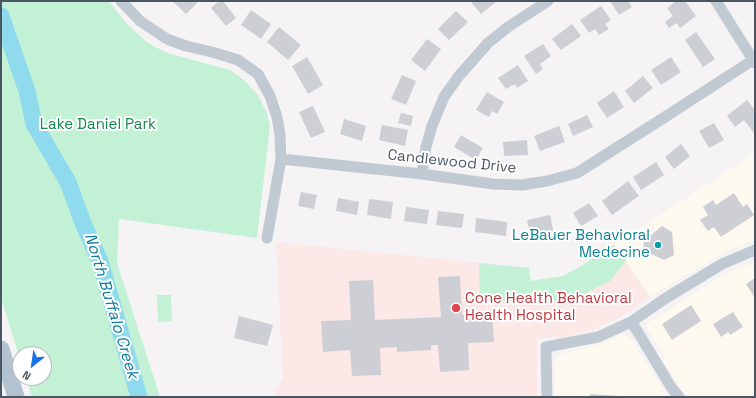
<!DOCTYPE html>
<style>
body{margin:0}
#map{position:relative;width:756px;height:398px;overflow:hidden;background:#f5f3f3;font-family:"Space Grotesk",sans-serif}
canvas{display:block}
.frame{position:absolute;inset:0;border:2px solid #4a5661;pointer-events:none}
.north{position:absolute;left:12px;top:346px;width:40px;height:40px;box-sizing:border-box;background:#fff;border:1px solid #b7bbc0;border-radius:50%;rotate:210deg;font-size:11px;font-weight:700;line-height:16px;text-align:center;color:#4a5661}
.north::after{content:'';display:block;margin:auto;width:14px;height:18px;background:#1a73e8;clip-path:polygon(50% 0,100% 100%,50% 72%,0 100%)}
</style>
<div id="map">
<canvas width="756" height="398"></canvas>
<div class="frame"></div>
<div class="north">N</div>
</div>
<script>
const g = document.querySelector('canvas').getContext('2d');
g.lineJoin = 'round';
function paint(path, color) { g.fillStyle = color; g.fill(path, 'evenodd'); }
const poly = rows => new Path2D(rows.map(r => 'M' + r).join(''));
function trace(path, color, width, dash) { g.strokeStyle = color; g.lineWidth = width; g.lineCap = dash ? 'butt' : 'round'; g.setLineDash(dash || []); g.stroke(path); }
function label(font, color, halo, rows, align = 'center') {
  g.font = font + ' "Space Grotesk",sans-serif'; g.lineWidth = 4; g.setLineDash([]); g.textBaseline = 'middle'; g.strokeStyle = halo; g.fillStyle = color; for (const [text, x, y, turn = 0] of rows) {
    g.save(); g.translate(x, y); g.rotate((+turn || 0) * Math.PI / 180); g.textAlign = isNaN(turn) ? turn : align; if (halo) g.strokeText(text, 0, 0); g.fillText(text, 0, 0); g.restore();
  }
}
const commercial = poly([
 [755,153,755,240,730,250,713,259,650,297,614,245],
 [755,262,755,397,690,397,683,391,664,362,664,355,645,325,723,275],
 [621,335,626,336,630,338,668,397,555,397,555,361,557,357,561,354,587,348,609,341]
]);
const medical = poly([
 [276,242,529,268,531,281,563,276,583,265,614,245,650,297,615,320,594,329,563,337,537,338,537,397,272,397,283,378]
]);
const green = poly([
 [1,1,109,1,126,23,148,43,167,53,230,70,244,80,258,95,266,111,270,125,257,238,119,219,117,263,160,397,32,397,26,378,44,378,44,354,20,354,20,359,1,298],
 [614,245,626,261,610,281,576,298,547,303,512,303,480,294,479,263,529,268,531,281,563,276,583,265],
 [157,295,171,295,172,321,158,322]
]);
const river = poly([
 [1,16,27,91,34,124,68,182,83,223,100,261,139,397]
]);
const building = poly([
 [172,1,199,1,186,14],
 [219,1,223,1,236,18,226,26,211,8],
 [470,1,497,1,481,14],
 [610,1,628,1,632,7,619,15],
 [676,1,685,1,696,16,680,28,677,23,669,28,665,22,673,16,667,8],
 [601,6,611,20,605,24,609,29,599,35,595,29,589,33,580,20],
 [251,10,271,24,261,39,241,25],
 [456,11,468,22,449,40,438,29],
 [572,24,581,36,561,50,552,39],
 [279,27,301,45,288,60,267,42],
 [696,32,715,59,703,67,685,40],
 [427,39,441,49,425,71,411,60],
 [543,44,551,56,540,64,543,69,536,74,524,56],
 [307,57,323,85,308,94,292,66],
 [671,57,681,72,661,85,651,70],
 [518,65,528,81,517,88,515,84,506,89,498,78],
 [402,75,416,81,406,105,391,99],
 [643,76,653,88,634,103,625,91],
 [614,91,624,107,607,118,597,103],
 [487,92,504,102,497,114,492,111,489,117,476,110],
 [747,100,755,110,755,131,754,133,744,120,735,127,727,116],
 [313,106,325,132,311,138,299,112],
 [401,113,413,116,411,126,398,123],
 [587,115,593,127,573,136,568,124],
 [344,119,366,126,362,141,340,134],
 [714,123,724,140,709,148,699,131],
 [382,125,408,130,405,146,379,140],
 [559,126,565,142,540,151,534,136],
 [461,135,483,148,476,160,454,147],
 [527,140,528,155,504,156,503,142],
 [681,144,690,156,674,169,665,157],
 [656,162,664,175,641,190,633,177],
 [628,181,639,196,612,215,602,201],
 [301,192,317,195,314,209,298,206],
 [734,193,743,207,747,204,754,215,721,237,714,227,708,231,700,220,708,215,703,207,713,200,716,205],
 [338,198,359,202,357,215,336,211],
 [369,199,393,202,391,219,367,215],
 [589,203,598,216,581,226,573,213],
 [406,207,429,210,427,224,404,221],
 [438,211,464,214,462,228,436,225],
 [550,215,554,234,531,239,527,220],
 [476,218,507,222,506,236,475,232],
 [662,226,672,232,674,255,664,260,643,250,644,241],
 [460,276,462,315,492,313,494,342,468,343,469,370,440,372,438,345,431,345,431,350,397,352,397,347,380,348,381,375,352,376,350,350,323,352,321,321,351,320,349,281,373,280,375,320,441,317,438,277],
 [755,278,755,298,746,284],
 [691,305,701,321,672,340,662,324],
 [733,312,743,327,730,335,728,332,721,337,713,324],
 [239,316,273,325,267,346,234,338],
 [590,394,620,396,620,397,590,397]
]);
const street = poly([
 [121,1,140,21,167,39,186,46,212,52,238,60,258,74,270,96,277,117,280,135,281,159,267,238],
 [716,1,755,63],
 [281,159,422,174,493,184,522,185,547,181,577,173,665,117,753,60],
 [422,174,426,147,432,126,444,97,458,77,488,43,508,27,548,1],
 [631,322,636,329,671,387,679,397],
 [547,397,546,347,598,337,631,322,666,298,722,264,755,250]
]);
const primary = poly([
 [1,349,16,397]
]);
const markers = [
 [658,245,4,"#0f9aa8"],
 [456,308,5,"#e0444e"]
];
const parkNames = [
 ["Lake Daniel Park",98,125]
];
const streetNames = [
 ["Candlewood Drive",452,162,6]
];
const cultureNames = [
 ["LeBauer Behavioral",650,236],
 ["Medecine",650,253]
];
const healthNames = [
 ["Cone Health Behavioral",465,299],
 ["Health Hospital",465,316]
];
const waterNames = [
 ["North Buffalo Creek",111,306,73]
];
paint(commercial, '#fdf9ef');
paint(medical, '#fce8e6');
paint(green, '#c3f1d5');
trace(river, '#90daee', 17);
paint(building, '#cdcfd5');
trace(street, '#c1cad2', 11);
trace(primary, '#b3c2d1', 17);
for (const [x, y, r, color] of markers) { const dot = new Path2D(); dot.arc(x, y, r, 0, 2 * Math.PI); g.fillStyle = color; g.fill(dot); trace(dot, '#fff', 1.5); }
label('15px', '#17864f', '#fff', parkNames);
label('15px', '#4a5661', '#fff', streetNames);
label('15px', '#0d838f', '#fff', cultureNames, 'right');
label('15px', '#be3a42', '#fff', healthNames, 'left');
label('italic 16px', '#0c7c9b', '#fff', waterNames);
</script>
